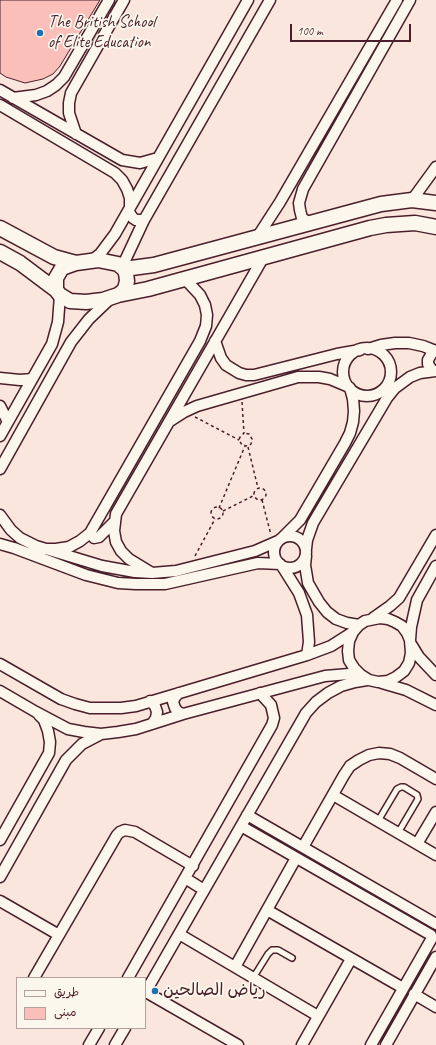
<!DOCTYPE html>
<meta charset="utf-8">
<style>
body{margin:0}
#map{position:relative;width:436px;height:1045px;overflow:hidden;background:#fbe6dd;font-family:Caveat,"Playpen Sans Arabic",sans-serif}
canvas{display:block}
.legend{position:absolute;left:16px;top:977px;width:130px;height:52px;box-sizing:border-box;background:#fbf7ec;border:1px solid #b4a19f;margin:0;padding:5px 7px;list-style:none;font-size:12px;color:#4a1f2b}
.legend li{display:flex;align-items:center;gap:8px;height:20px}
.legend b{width:20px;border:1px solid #b4a19f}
.scale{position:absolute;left:290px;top:24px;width:121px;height:18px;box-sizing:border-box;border:2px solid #4a1f2b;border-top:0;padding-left:5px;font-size:12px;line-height:14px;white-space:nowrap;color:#4a1f2b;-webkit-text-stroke:3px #fbf7ec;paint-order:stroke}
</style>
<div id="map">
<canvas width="436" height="1045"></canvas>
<ul class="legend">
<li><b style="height:5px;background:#fbf7ec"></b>طريق</li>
<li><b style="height:11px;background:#fbbfba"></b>مبنى</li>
</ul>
<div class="scale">100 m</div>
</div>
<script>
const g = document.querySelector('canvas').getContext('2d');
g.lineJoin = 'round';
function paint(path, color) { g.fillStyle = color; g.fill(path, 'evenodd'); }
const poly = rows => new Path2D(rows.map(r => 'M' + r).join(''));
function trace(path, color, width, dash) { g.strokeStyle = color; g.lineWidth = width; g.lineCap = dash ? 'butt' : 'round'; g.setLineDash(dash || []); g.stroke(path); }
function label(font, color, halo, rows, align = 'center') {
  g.font = font + ' Caveat,"Playpen Sans Arabic",sans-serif'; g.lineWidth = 3.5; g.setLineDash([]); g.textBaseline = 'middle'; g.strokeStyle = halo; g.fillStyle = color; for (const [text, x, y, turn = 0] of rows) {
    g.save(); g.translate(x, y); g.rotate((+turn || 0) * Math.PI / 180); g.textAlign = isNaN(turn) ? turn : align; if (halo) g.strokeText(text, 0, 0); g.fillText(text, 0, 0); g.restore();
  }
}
const building = poly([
 [0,0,100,0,60,66,53,74,43,79,25,83,6,77,0,73,0,0]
]);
const path = poly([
 [242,402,244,433,240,437,239,440,242,445,248,446,251,444,252,439,249,434,244,433],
 [195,417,239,440],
 [248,447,258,488],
 '254 494a6 6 0 1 1 12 0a6 6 0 1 1-12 0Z',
 [262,500,271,535],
 '211 513a6 6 0 1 1 12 0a6 6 0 1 1-12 0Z',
 [219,508,245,446],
 [223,511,253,496],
 [195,556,215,519]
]);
const lane = poly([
 [378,821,397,789,401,787,404,787,417,795,418,799,398,833],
 [253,978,268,954,272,950,278,950,292,958]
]);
const street = poly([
 [0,90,122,160,140,163,158,158],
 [13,98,36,95,47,91,56,85,64,77,109,0],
 [0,105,115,173,122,180,127,189,130,198,130,208],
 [76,134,69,113,69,103,71,93,124,0],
 [412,200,436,167],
 [128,211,133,218,136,220,144,220],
 [308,222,302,218,300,210,299,203,303,189,410,0],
 [258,236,280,202,397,0],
 [91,261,100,254,115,234,248,0],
 [122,267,144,220,270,0],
 [215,341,221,358,226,365,239,373,246,375,254,375,337,354,360,350],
 '343 372a24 24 0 1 1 48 0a24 24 0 1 1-48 0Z',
 [368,349,381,345,395,343,409,343,423,346,436,351],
 [432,370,428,364,428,360,432,353,436,351],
 [0,378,20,380,32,379],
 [0,406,8,422],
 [170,421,184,412,197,406,298,377,319,377,330,379,349,387],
 [0,436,52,344,58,322,60,295],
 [0,469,71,342,89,319,110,299],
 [0,515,11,530,20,538,36,546,102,566,135,572,152,573,176,571,255,551,278,541],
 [90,533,94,538,99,537,115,521],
 '274 552a16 16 0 1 1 32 0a16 16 0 1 1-32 0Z',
 [283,537,300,520,345,443,350,433,353,422,354,411,353,399,350,388],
 [0,544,14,548,86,575,118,583,136,584,165,584,258,563,280,564],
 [44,549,56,549,69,547,80,541,90,533,200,341,206,326,207,315,205,305,200,295,185,279],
 [306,549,307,540,313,523,387,398,395,388,410,377,420,373,436,371],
 [306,556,305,565,308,583,319,602,327,612,336,619,347,623,359,625],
 [282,566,299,593,307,615,309,642,307,655],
 [152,573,129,559,121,551,116,542,114,531,116,514,263,258],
 [373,618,390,606,399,598,436,535],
 [410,640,411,627,417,600,436,566],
 [411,644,419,657,436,675],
 [0,664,61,699,75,704,90,708,121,708,136,706,307,655,331,646,353,632],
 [382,683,406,690,436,705],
 [0,691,36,712,68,729,84,732,101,734,118,732,136,729,183,714,325,676,349,674,361,675,369,680,378,682,388,681,396,677,404,671,409,663,411,653,410,640,407,633,402,626,395,622,388,619,380,618,365,621,359,625,353,632,349,641,348,651,349,660,354,668,361,675],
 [179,693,175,697,173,702,175,708,178,712,183,714],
 [150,701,155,706,157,712,156,718,152,724],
 [333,795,436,855],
 [247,815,436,924],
 [241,826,431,935],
 [0,840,49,753,50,742,48,731,44,720,39,715],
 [417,844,436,812],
 [303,847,344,775,350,766,359,760,369,755,379,753,390,754,400,758,436,779],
 [0,877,66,760,82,744,101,734],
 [185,878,204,890],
 [0,901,59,935],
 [267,910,403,988],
 [179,934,318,1016],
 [235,967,296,858],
 [34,978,117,835,120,832,125,830,135,832,193,866],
 [128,978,272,725,274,718,271,705,260,693],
 [146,992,238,1045],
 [145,993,306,713,316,702,328,693,341,686,355,682,367,680],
 [414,994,436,1007],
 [89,1045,99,1028],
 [115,1045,125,1028],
 [302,1045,351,959],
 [371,1045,432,938],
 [386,1045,436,957]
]);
const secondary = poly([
 [0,228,54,257,76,263],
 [0,252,20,263,56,290],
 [98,260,118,264,124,269,126,273,127,281,125,289,122,292,118,295,103,300,86,302,70,301,60,295,56,290,56,278,62,268,76,263,98,260],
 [124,269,154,265,381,204,412,200,436,203],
 [118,295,148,289,370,228,386,225,415,223,436,227]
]);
const markers = [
 [40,33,4,"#1f6fb2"],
 [155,991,4,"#1f6fb2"]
];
const poiNames = [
 ["The British School",48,23],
 ["of Elite Education",48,43],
 ["رياض الصالحين",163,991]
];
paint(building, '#fbbfba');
trace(building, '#4a1f2b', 1);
trace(lane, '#4a1f2b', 8);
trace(street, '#4a1f2b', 13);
trace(secondary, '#4a1f2b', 17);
trace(path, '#4a1f2b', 1.5, [3, 3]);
trace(lane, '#fbf7ec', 5);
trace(street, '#fbf7ec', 10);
trace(secondary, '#fbf7ec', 14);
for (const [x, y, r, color] of markers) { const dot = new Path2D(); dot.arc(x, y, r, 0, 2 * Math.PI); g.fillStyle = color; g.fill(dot); trace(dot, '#fbf7ec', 1.5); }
label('17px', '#4a1f2b', '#fbf7ec', poiNames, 'left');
</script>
